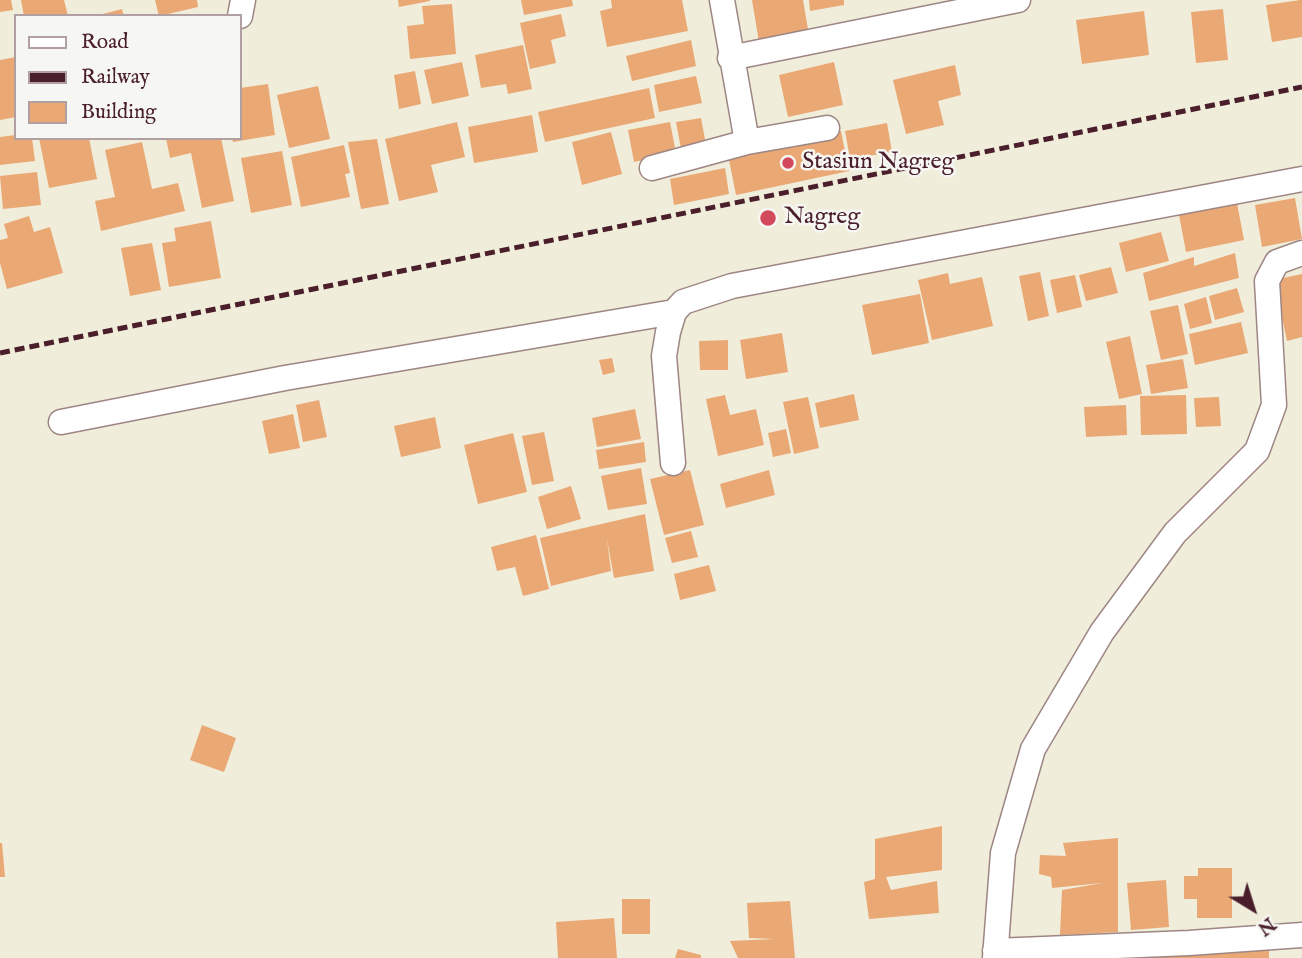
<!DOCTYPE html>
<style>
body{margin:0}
#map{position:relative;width:1302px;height:958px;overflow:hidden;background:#f0eddb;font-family:"IM FELL English",serif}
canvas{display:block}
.legend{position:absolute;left:14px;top:14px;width:228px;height:126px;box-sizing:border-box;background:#f6f6f2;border:2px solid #b1a0a2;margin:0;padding:9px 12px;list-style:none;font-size:21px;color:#4a1f2b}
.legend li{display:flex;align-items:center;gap:14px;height:35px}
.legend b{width:35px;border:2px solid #b1a0a2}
.north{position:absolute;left:1218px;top:874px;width:70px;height:70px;-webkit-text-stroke:5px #f6f6f2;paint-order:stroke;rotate:142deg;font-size:19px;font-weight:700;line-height:28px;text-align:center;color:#4a1f2b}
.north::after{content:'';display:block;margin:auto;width:24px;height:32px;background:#4a1f2b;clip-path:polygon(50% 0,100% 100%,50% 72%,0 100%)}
</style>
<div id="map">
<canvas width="1302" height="958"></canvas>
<ul class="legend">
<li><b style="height:9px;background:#fff"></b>Road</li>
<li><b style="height:9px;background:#4a1f2b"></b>Railway</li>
<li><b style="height:19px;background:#eaa875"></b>Building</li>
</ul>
<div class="north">N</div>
</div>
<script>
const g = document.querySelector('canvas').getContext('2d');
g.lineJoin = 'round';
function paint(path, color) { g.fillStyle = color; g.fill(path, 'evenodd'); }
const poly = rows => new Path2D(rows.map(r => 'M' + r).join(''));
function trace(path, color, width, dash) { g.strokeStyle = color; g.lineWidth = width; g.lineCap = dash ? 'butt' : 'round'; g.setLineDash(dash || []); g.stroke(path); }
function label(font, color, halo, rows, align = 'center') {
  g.font = font + ' "IM FELL English",serif'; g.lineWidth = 5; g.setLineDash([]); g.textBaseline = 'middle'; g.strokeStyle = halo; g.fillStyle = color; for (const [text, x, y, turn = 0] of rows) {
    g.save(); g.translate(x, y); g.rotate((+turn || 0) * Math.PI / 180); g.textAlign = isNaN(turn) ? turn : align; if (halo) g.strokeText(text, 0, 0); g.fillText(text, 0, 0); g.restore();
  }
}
const building = poly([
 [0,0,11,0,13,10,0,12],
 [21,0,64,0,68,16,24,16],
 [155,0,197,0,198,7,159,16],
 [398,0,430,0,430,1,399,7],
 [521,0,572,0,573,6,524,15],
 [611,0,682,0,688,31,607,47,600,11,612,8],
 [752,0,803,0,809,35,759,42],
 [809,0,844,0,844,5,810,11],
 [1300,0,1302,0,1302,37,1272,42,1266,5],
 [452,4,456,54,410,59,407,26,424,24,422,6],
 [122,9,124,16,99,16,99,15],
 [1223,9,1228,60,1196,63,1191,12],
 [1144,11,1149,55,1082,64,1076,20],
 [561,14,566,36,551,40,556,63,530,69,520,23],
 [691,40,696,66,632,81,626,56],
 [523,45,532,89,508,94,506,84,481,88,475,55],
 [16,57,16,117,0,120,0,60],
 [462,62,469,96,432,104,424,70],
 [834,62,843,105,788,117,779,75],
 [955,65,961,95,938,101,944,125,906,134,893,80],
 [415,71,421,104,399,109,394,75],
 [696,76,702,103,659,112,654,85],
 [268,84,275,135,233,142,232,138,240,138,240,88],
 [318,86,330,139,289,148,277,95],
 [649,88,655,118,545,142,538,112],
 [532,115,538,152,474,163,468,127],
 [701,118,707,150,682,154,676,122],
 [457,122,465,157,431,165,438,192,399,201,385,139],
 [670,122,676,153,634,162,628,130],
 [887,123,892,152,850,159,845,131],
 [841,131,849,171,736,195,728,155],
 [611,132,622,174,582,185,572,142],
 [16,135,16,138,32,138,35,161,0,165,0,137],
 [39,138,89,138,97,179,49,188],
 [166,138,221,138,234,201,202,208,191,153,170,158],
 [377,139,389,204,361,209,348,142],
 [142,142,152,189,178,183,185,211,101,231,95,201,115,197,105,150],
 [344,145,350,173,345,174,350,197,301,207,291,157],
 [282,151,292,205,251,213,241,158],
 [725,168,729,194,674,205,670,179],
 [37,172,41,205,3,209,0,176],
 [1295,198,1302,239,1262,247,1255,205],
 [1237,203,1244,240,1186,252,1179,215],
 [29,216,34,232,50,227,63,273,7,289,0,263,0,240,8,238,4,224],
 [211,221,221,278,169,287,162,243,176,241,174,228],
 [1161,232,1169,261,1126,272,1119,243],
 [152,243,161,290,130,296,121,248],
 [1235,253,1239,278,1149,301,1143,273,1194,257,1194,266],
 [1111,267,1118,293,1086,301,1079,275],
 [1040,272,1049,316,1028,321,1019,276],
 [948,273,950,284,982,277,993,326,932,340,918,280],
 [1302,274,1302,337,1287,341,1274,280],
 [1075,275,1082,307,1057,313,1050,280],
 [1237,288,1244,312,1215,320,1209,296],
 [920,294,929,343,872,355,862,305],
 [1206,297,1212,323,1190,329,1184,304],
 [1178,305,1188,354,1161,360,1150,311],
 [1241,322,1248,353,1195,365,1189,334],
 [782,333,788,372,746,379,740,340],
 [1130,336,1142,394,1119,399,1106,342],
 [728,340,728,370,700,370,699,341],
 [612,358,615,372,603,375,599,360],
 [1183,359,1188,388,1151,394,1146,365],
 [854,394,859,420,820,428,815,403],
 [725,395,730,415,756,409,764,445,718,456,706,399],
 [1186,395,1187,434,1141,435,1140,396],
 [808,397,819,448,794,454,783,402],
 [1219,397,1221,426,1196,427,1194,398],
 [319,400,327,437,303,442,296,405],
 [1126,405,1127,435,1086,437,1084,407],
 [635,409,641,439,597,447,592,418],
 [293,414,300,448,269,454,262,421],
 [435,417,441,448,401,457,394,426],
 [786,429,791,453,773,457,768,433],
 [544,432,554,481,532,485,522,436],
 [513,433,527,492,478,504,464,445],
 [644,442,646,462,599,469,596,450],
 [641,468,647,504,608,510,601,476],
 [690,470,704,525,664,535,650,479],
 [769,470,775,495,726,508,720,484],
 [571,486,581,519,547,529,538,497],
 [645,514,654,571,614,578,607,539,611,571,551,586,540,538],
 [691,531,698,557,672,563,665,538],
 [536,535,549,589,523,596,515,567,497,571,491,547],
 [709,565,716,591,680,600,674,574],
 [202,725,236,738,224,772,190,760],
 [942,826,942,870,886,877,891,890,937,881,939,913,869,919,864,882,875,879,875,839],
 [1118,838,1118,932,1060,935,1062,890,1102,883,1052,888,1051,877,1039,874,1040,855,1066,856,1063,843],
 [0,843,2,843,5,877,0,877],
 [1198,868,1232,868,1232,918,1197,918,1197,899,1184,899,1184,876,1198,876],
 [1166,880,1169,927,1131,930,1127,883],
 [622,899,650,899,650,934,622,934],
 [790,901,795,958,738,958,730,941,775,939,749,938,747,903],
 [614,918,617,958,558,958,556,922],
 [678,949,701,955,701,958,675,958],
 [1269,949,1269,958,1156,958,1157,952]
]);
const street = poly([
 [722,0,747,142],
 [240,16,243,0],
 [730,58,1018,0],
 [652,168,747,142,827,128],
 [61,422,285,378,674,312],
 [673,463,664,356,668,332,674,312,683,302,732,286,1302,179],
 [995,951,1189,943,1302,935],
 [995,958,1003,853,1033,749,1102,632,1175,533,1257,451,1274,405,1267,281,1277,262,1302,253]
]);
const rail = poly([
 [0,353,1302,87]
]);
const markers = [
 [788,163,7,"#d1495b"],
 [768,218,9,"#d1495b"]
];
const poiNames = [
 ["Stasiun Nagreg",802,163],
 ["Nagreg",784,218]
];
paint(building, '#eaa875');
trace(street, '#9d8683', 27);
trace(street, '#fff', 24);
trace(rail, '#4a1f2b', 5, [10, 5]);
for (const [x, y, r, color] of markers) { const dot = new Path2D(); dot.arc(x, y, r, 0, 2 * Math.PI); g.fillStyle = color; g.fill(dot); trace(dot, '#f6f6f2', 2.5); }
label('24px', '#4a1f2b', '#f6f6f2', poiNames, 'left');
</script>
